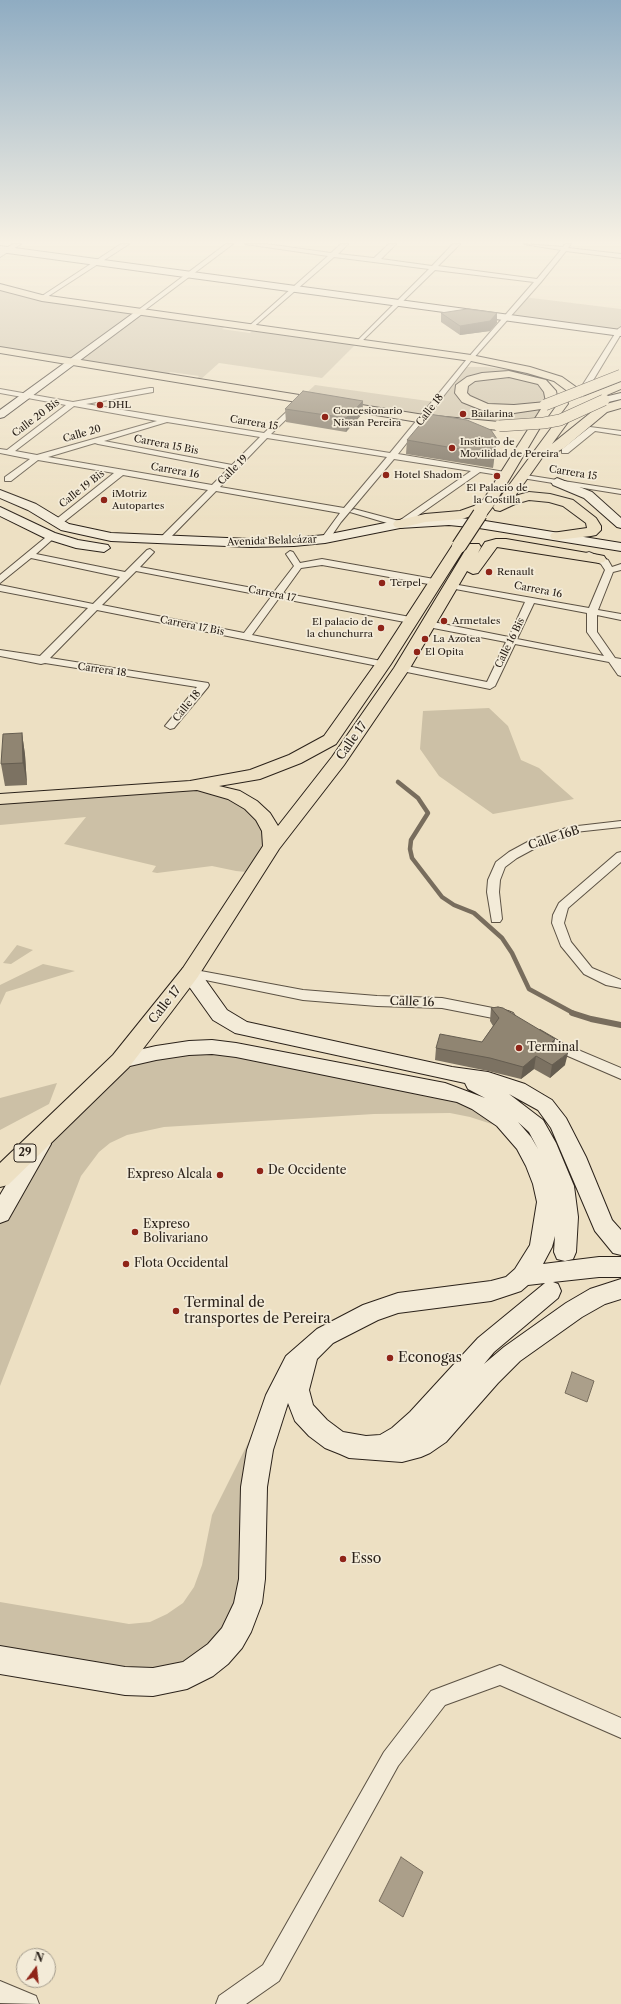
<!DOCTYPE html>
<meta charset="utf-8">
<style>
body{margin:0}
#map{position:relative;width:621px;height:2004px;overflow:hidden;background:#ede0c3;font-family:"Libre Caslon Text",serif}
canvas{display:block}
.north{position:absolute;left:16px;top:1948px;width:40px;height:40px;box-sizing:border-box;background:#f3ebd8;border:1px solid #a39b8c;border-radius:50%;rotate:15deg;font-size:11px;font-weight:700;line-height:16px;text-align:center;color:#2b221a}
.north::after{content:'';display:block;margin:auto;width:14px;height:18px;background:#8f2418;clip-path:polygon(50% 0,100% 100%,50% 72%,0 100%)}
</style>
<div id="map">
<canvas width="621" height="2004"></canvas>
<div class="north">N</div>
</div>
<script>
const g = document.querySelector('canvas').getContext('2d');
g.lineJoin = 'round';
function paint(path, color) { g.fillStyle = color; g.fill(path, 'evenodd'); }
const poly = rows => new Path2D(rows.map(r => 'M' + r).join(''));
function trace(path, color, width, dash) { g.strokeStyle = color; g.lineWidth = width; g.lineCap = dash ? 'butt' : 'round'; g.setLineDash(dash || []); g.stroke(path); }
function label(font, color, halo, rows, align = 'center') {
  g.font = font + ' "Libre Caslon Text",serif'; g.lineWidth = 3.5; g.setLineDash([]); g.textBaseline = 'middle'; g.strokeStyle = halo; g.fillStyle = color; for (const [text, x, y, turn = 0] of rows) {
    g.save(); g.translate(x, y); g.rotate((+turn || 0) * Math.PI / 180); g.textAlign = isNaN(turn) ? turn : align; if (halo) g.strokeText(text, 0, 0); g.fillText(text, 0, 0); g.restore();
  }
}
const green = poly([
 [0,289,40,299,225,327,222,329,250,333,252,331,355,345,322,378,219,363,200,380,196,379,199,376,170,372,167,375,0,347],
 [524,297,621,309,621,329,618,333,505,318],
 [463,367,486,367,504,369,539,378,550,391,536,424,519,425,426,416,303,396,315,385,435,402],
 [489,708,508,726,521,760,539,768,574,799,493,814,439,776,420,749,423,711],
 [190,786,234,795,271,831,256,873,236,871,212,866,157,873,152,872,156,866,64,844,86,817,0,825,0,799],
 [17,945,33,950,11,964,3,963],
 [43,964,75,971,6,992,0,1005,0,985],
 [189,1048,445,1091,504,1128,470,1117,450,1113,374,1114,164,1127,127,1135,110,1143,99,1152,81,1176,0,1386,0,1214,19,1180,121,1061],
 [57,1083,49,1104,0,1130,0,1098],
 [265,1409,248,1603,187,1675,0,1660,0,1602,129,1624,150,1622,167,1614,183,1603,194,1587,202,1565,212,1515]
]);
const water = poly([
 [572,1372,594,1381,587,1402,565,1393,572,1372],
 [401,1857,423,1872,403,1917,379,1901,401,1857]
]);
const streamFar1 = poly([
 [398,782,418,798,428,813,411,840,410,849,412,858,442,897,454,905,474,913,502,938,512,953,529,989,575,1014]
]);
const stream = poly([
 [572,1013,591,1019,621,1025]
]);
const street = poly([
 [13,244,21,244,0,257,0,252,13,244],
 [121,244,129,244,44,299,39,298,121,244],
 [226,244,233,244,141,313,137,313,137,311,226,244],
 [245,244,266,244,331,253,341,244,348,244,338,254,374,258,389,244,396,244,381,259,432,266,453,244,460,244,438,266,537,279,561,250,524,244,563,247,565,244,571,244,568,248,621,254,621,258,566,251,541,282,471,361,398,454,505,472,509,474,505,476,480,472,403,526,397,526,350,512,354,509,399,521,471,471,394,459,341,522,328,541,325,542,321,539,340,513,216,491,166,542,160,542,160,538,208,490,123,475,60,525,54,525,54,521,114,473,38,460,11,481,5,481,5,477,30,459,0,453,0,449,7,450,66,405,0,393,0,389,73,402,150,388,153,388,153,392,86,404,264,433,298,401,301,401,301,405,271,434,390,453,467,359,534,282,435,270,358,345,356,344,356,342,429,269,334,257,250,330,247,328,248,327,328,256,245,244],
 [74,406,157,421,37,455,15,451,74,406],
 [167,422,260,437,232,465,104,441,167,422],
 [267,438,387,457,344,508,220,487,267,438],
 [95,443,98,444,228,469,212,485,48,457,95,443],
 [621,327,621,334,583,397,576,399,575,397,618,329,621,327],
 [590,427,621,431,621,435,595,431,568,453,562,453,562,449,590,427],
 [519,474,621,490,621,494,522,478,518,476,519,474],
 [51,533,55,536,54,538,36,554,125,572,147,550,150,549,154,552,140,567,274,592,294,566,286,554,290,551,293,552,300,563,322,559,434,579,439,582,434,585,322,565,301,568,283,593,410,617,415,620,410,623,279,598,252,635,386,662,388,664,383,667,97,610,50,658,208,683,209,685,208,687,174,728,170,729,165,726,197,687,45,663,41,664,0,656,0,650,40,656,88,608,0,591,0,585,93,604,120,577,31,558,0,583,0,575,51,533],
 [136,571,271,597,244,633,102,605,136,571],
 [589,552,608,560,612,567,621,564,621,570,613,572,598,610,621,614,621,620,597,615,597,632,615,658,621,659,621,676,618,675,609,662,515,644,495,686,490,689,402,671,397,668,402,665,487,682,506,642,428,627,423,624,428,621,509,637,525,602,450,588,445,585,447,583,589,608,605,570,601,564,586,557,586,553,589,552],
 [534,603,587,613,587,632,604,656,517,639,534,603],
 [621,821,621,827,575,832,541,845,517,858,505,867,500,880,499,892,502,919,500,922,492,922,487,892,488,880,496,862,509,852,533,839,569,827,621,821],
 [621,852,621,862,568,908,564,923,571,942,592,968,621,980,621,988,606,985,584,974,561,946,552,923,553,915,559,903,617,853,621,852],
 [190,969,303,990,377,996,442,998,508,1011,513,1013,515,1016,513,1019,508,1021,442,1008,377,1006,303,1000,186,976,184,973,186,970,190,969],
 [540,1030,564,1044,621,1068,621,1079,554,1050,535,1038,533,1035,535,1032,540,1030],
 [500,1665,621,1718,621,1738,500,1685,445,1705,398,1766,279,1981,246,2004,216,2004,219,1996,263,1965,384,1752,431,1691,500,1665],
 [0,1981,36,1996,39,2004,0,2003,0,1981]
]);
const secondary = poly([
 [0,246,621,330,621,336,0,252,0,246],
 [139,309,144,312,142,314,4,417,0,418,0,410,139,309],
 [621,393,621,399,604,403,599,400,600,398,621,393],
 [557,478,592,492,621,518,621,528,617,527,584,498,553,485,551,482,557,478],
 [0,490,36,504,69,524,111,533,250,539,294,538,325,535,400,520,449,517,479,520,621,543,621,551,479,528,449,525,400,528,325,543,294,546,250,547,111,541,61,530,28,510,0,498,0,490],
 [0,507,55,533,78,540,108,545,110,548,104,552,76,548,47,539,0,516,0,507],
 [190,967,197,968,227,1010,247,1022,452,1067,488,1072,525,1084,552,1100,566,1118,586,1157,612,1220,621,1230,621,1255,613,1253,595,1231,551,1128,538,1110,509,1094,543,1120,556,1143,574,1186,578,1217,576,1252,573,1259,565,1261,557,1259,554,1252,555,1236,552,1247,543,1264,599,1257,621,1257,621,1277,599,1277,553,1282,558,1284,561,1291,558,1298,494,1352,484,1364,504,1347,566,1303,590,1289,621,1279,621,1299,605,1304,582,1317,520,1361,498,1383,446,1442,430,1453,421,1457,402,1462,349,1458,340,1454,325,1448,309,1436,295,1421,288,1403,273,1450,267,1487,265,1579,262,1603,251,1632,242,1648,228,1664,213,1676,187,1689,153,1696,125,1695,0,1674,0,1646,125,1667,153,1668,183,1662,208,1644,222,1628,234,1603,239,1579,241,1487,247,1450,266,1395,286,1356,317,1329,363,1305,398,1293,491,1281,506,1277,515,1269,530,1245,537,1202,533,1184,526,1166,517,1149,497,1126,472,1109,457,1102,236,1057,212,1054,189,1055,156,1060,121,1068,114,1066,111,1061,114,1056,121,1054,156,1046,189,1041,212,1040,236,1043,445,1083,485,1098,468,1089,465,1083,235,1033,213,1020,183,978,181,973,183,968,190,967],
 [518,1122,529,1132,538,1149,531,1137,518,1122],
 [545,1283,478,1338,410,1412,392,1428,380,1435,366,1436,343,1432,327,1420,313,1405,309,1390,317,1359,333,1343,378,1320,398,1313,491,1301,521,1291,528,1285,545,1283],
 [41,1136,48,1138,51,1144,8,1220,0,1223,0,1195,34,1138,41,1136]
]);
const primary = poly([
 [0,284,42,295,471,355,530,367,562,377,576,387,580,398,621,382,621,389,579,407,552,444,599,406,621,400,621,408,607,412,564,448,551,455,544,455,515,496,529,492,550,494,573,500,596,518,601,526,601,530,596,535,591,536,557,540,552,539,550,536,552,533,587,528,586,523,563,506,549,502,529,500,515,504,500,511,495,510,493,507,569,404,566,390,554,381,527,373,471,361,42,301,0,290,0,284],
 [0,347,424,415,499,422,505,426,499,430,424,423,0,353,0,347],
 [509,371,546,380,556,391,558,402,541,426,494,505,485,517,480,518,474,515,462,519,425,522,400,528,395,527,393,524,395,521,425,514,460,511,474,506,484,499,541,409,514,413,482,410,462,402,455,393,456,385,467,377,482,373,509,371],
 [509,377,538,384,544,392,546,402,514,405,488,404,470,396,467,393,468,386,475,381,509,377],
 [496,539,506,539,599,555,604,556,606,559,604,562,599,563,497,547,478,573,473,574,467,571,410,668,344,765,279,849,197,978,169,1015,129,1067,8,1185,0,1187,0,1163,113,1055,183,968,263,846,262,831,256,820,245,809,228,799,197,790,0,804,0,794,190,781,250,770,289,755,324,736,376,663,454,543,464,543,466,546,391,664,336,744,301,763,260,779,219,786,240,791,257,801,270,813,278,826,332,757,394,668,469,544,479,544,481,547,478,553,485,542,496,539]
]);
const primaryBridgeFar1 = poly([
 [545,405,621,375],
 [499,426,544,423,560,420,604,400]
]);
const primaryBridge = poly([
 [459,546,480,514]
]);
const wall = poly([
 [441,313,497,313,497,323,490,331,460,335,441,322],
 [363,401,362,414,346,432,286,422,285,409],
 [407,440,495,452,493,468,406,454],
 [22,733,25,755,27,785,5,786,1,764],
 [491,1008,554,1044,565,1065,550,1078,534,1069,521,1079,488,1071,435,1060,436,1048,482,1042,493,1026,490,1021]
]);
const shadedWall = poly([
 [497,313,497,323,490,331,460,335,460,326],
 [363,401,362,414,346,432,346,418],
 [497,439,495,452,493,468,494,455],
 [22,733,25,755,27,785,23,763],
 [555,1039,553,1051,551,1043],
 [568,1053,565,1065,550,1078,552,1065],
 [536,1056,534,1069,521,1079,523,1067]
]);
const building = poly([
 [467,309,497,313,490,321,460,326,441,313,467,309],
 [303,391,363,401,346,418,285,409,303,391],
 [429,414,467,420,491,430,497,439,494,455,407,440,429,414],
 [22,733,23,763,1,764,3,734,22,733],
 [498,1007,503,1008,555,1039,551,1043,568,1053,552,1065,536,1056,523,1067,490,1058,436,1048,440,1034,482,1042,499,1018,491,1008,498,1007]
]);
const markers = [
 [100,405,4,"#8f2418"],
 [463,414,4,"#8f2418"],
 [325,417,4,"#8f2418"],
 [452,448,4,"#8f2418"],
 [386,475,4,"#8f2418"],
 [497,476,4,"#8f2418"],
 [104,500,4,"#8f2418"],
 [489,572,4,"#8f2418"],
 [382,583,4,"#8f2418"],
 [444,621,4,"#8f2418"],
 [381,628,4,"#8f2418"],
 [425,639,4,"#8f2418"],
 [417,652,4,"#8f2418"],
 [519,1048,4,"#8f2418"],
 [260,1171,4,"#8f2418"],
 [220,1175,4,"#8f2418"],
 [135,1232,4,"#8f2418"],
 [126,1264,4,"#8f2418"],
 [176,1311,4,"#8f2418"],
 [390,1358,4,"#8f2418"],
 [343,1559,4,"#8f2418"]
];
const farPoinames = [
 ["DHL",108,405],
 ["Concesionario",333,411],
 ["Nissan Pereira",333,423],
 ["Bailarina",471,414],
 ["Instituto de",460,442],
 ["Movilidad de Pereira",460,454],
 ["Hotel Shadom",394,475],
 ["El Palacio de",497,488,"center"],
 ["la Costilla",497,500,"center"],
 ["iMotriz",112,494],
 ["Autopartes",112,506],
 ["Renault",497,572],
 ["Terpel",390,583],
 ["Armetales",452,621],
 ["El palacio de",373,622,"right"],
 ["la chunchurra",373,634,"right"],
 ["La Azotea",433,639],
 ["El Opita",425,652]
];
const farStreetnames = [
 ["Calle 18",430,410,-52],
 ["Calle 20 Bis",36,418,-37],
 ["Carrera 15",254,423,9],
 ["Calle 20",82,434,-16],
 ["Carrera 15 Bis",166,445,11],
 ["Calle 19",233,470,-45],
 ["Carrera 16",175,471,10],
 ["Carrera 15",573,473,9],
 ["Calle 19 Bis",82,489,-38],
 ["Avenida Belalcázar",272,541,-2],
 ["Carrera 16",538,590,11],
 ["Carrera 17",272,594,11],
 ["Carrera 17 Bis",192,626,11],
 ["Calle 16 Bis",510,643,-64],
 ["Carrera 18",102,670,8],
 ["Calle 18",187,706,-51]
];
const shields = [
 [25,1153,22]
];
const shieldNames = [
 ["29",25,1153]
];
const streetNames = [
 ["Calle 17",352,741,-55],
 ["Calle 16B",554,838,-18],
 ["Calle 16",412,1002,2],
 ["Calle 17",165,1005,-52]
];
const poiNames = [
 ["Terminal",527,1048],
 ["De Occidente",268,1171],
 ["Expreso Alcala",212,1175,"right"],
 ["Expreso",143,1225],
 ["Bolivariano",143,1239],
 ["Flota Occidental",134,1264]
];
const nearPoinames = [
 ["Terminal de",184,1303],
 ["transportes de Pereira",184,1319],
 ["Econogas",398,1358],
 ["Esso",351,1559]
];
paint(green, '#ccc0a6');
paint(water, '#ab9f8a');
trace(water, '#786d5d', 1);
trace(streamFar1, '#786d5d', 4.5);
trace(stream, '#786d5d', 6);
trace(street, '#5c5244', 2);
trace(secondary, '#2b221a', 2);
trace(primary, '#2b221a', 2);
paint(street, '#f3ebd8');
paint(secondary, '#f3ebd8');
paint(primary, '#ede0c3');
trace(primaryBridgeFar1, '#2b221a', 12, []);
trace(primaryBridge, '#2b221a', 16, []);
trace(primaryBridgeFar1, '#ede0c3', 11);
trace(primaryBridge, '#ede0c3', 14);
paint(wall, '#7c7262');
paint(shadedWall, '#655d50');
paint(building, '#908572');
trace(building, '#655d50', 1);
const sky = g.createLinearGradient(0, 0, 0, 525);
sky.addColorStop(0, '#8facc2');
sky.addColorStop(0.46, '#f7f1e4');
sky.addColorStop(1, '#f7f1e400');
g.fillStyle = sky;
g.fillRect(0, 0, 621, 525);
for (const [x, y, r, color] of markers) { const dot = new Path2D(); dot.arc(x, y, r, 0, 2 * Math.PI); g.fillStyle = color; g.fill(dot); trace(dot, '#f3ebd8', 1.5); }
label('10px', '#2b221a', '#f3ebd8', farPoinames, 'left');
label('10px', '#2b221a', '#f3ebd8', farStreetnames);
for (const [x, y, w] of shields) { const box = new Path2D(); box.roundRect(x - w / 2, y - 9, w, 18, 3); g.fillStyle = '#f3ebd8'; g.fill(box); trace(box, '#2b221a', 1); }
label('bold 11px', '#2b221a', null, shieldNames);
label('12px', '#2b221a', '#f3ebd8', streetNames);
label('12px', '#2b221a', '#f3ebd8', poiNames, 'left');
label('14px', '#2b221a', '#f3ebd8', nearPoinames, 'left');
</script>
